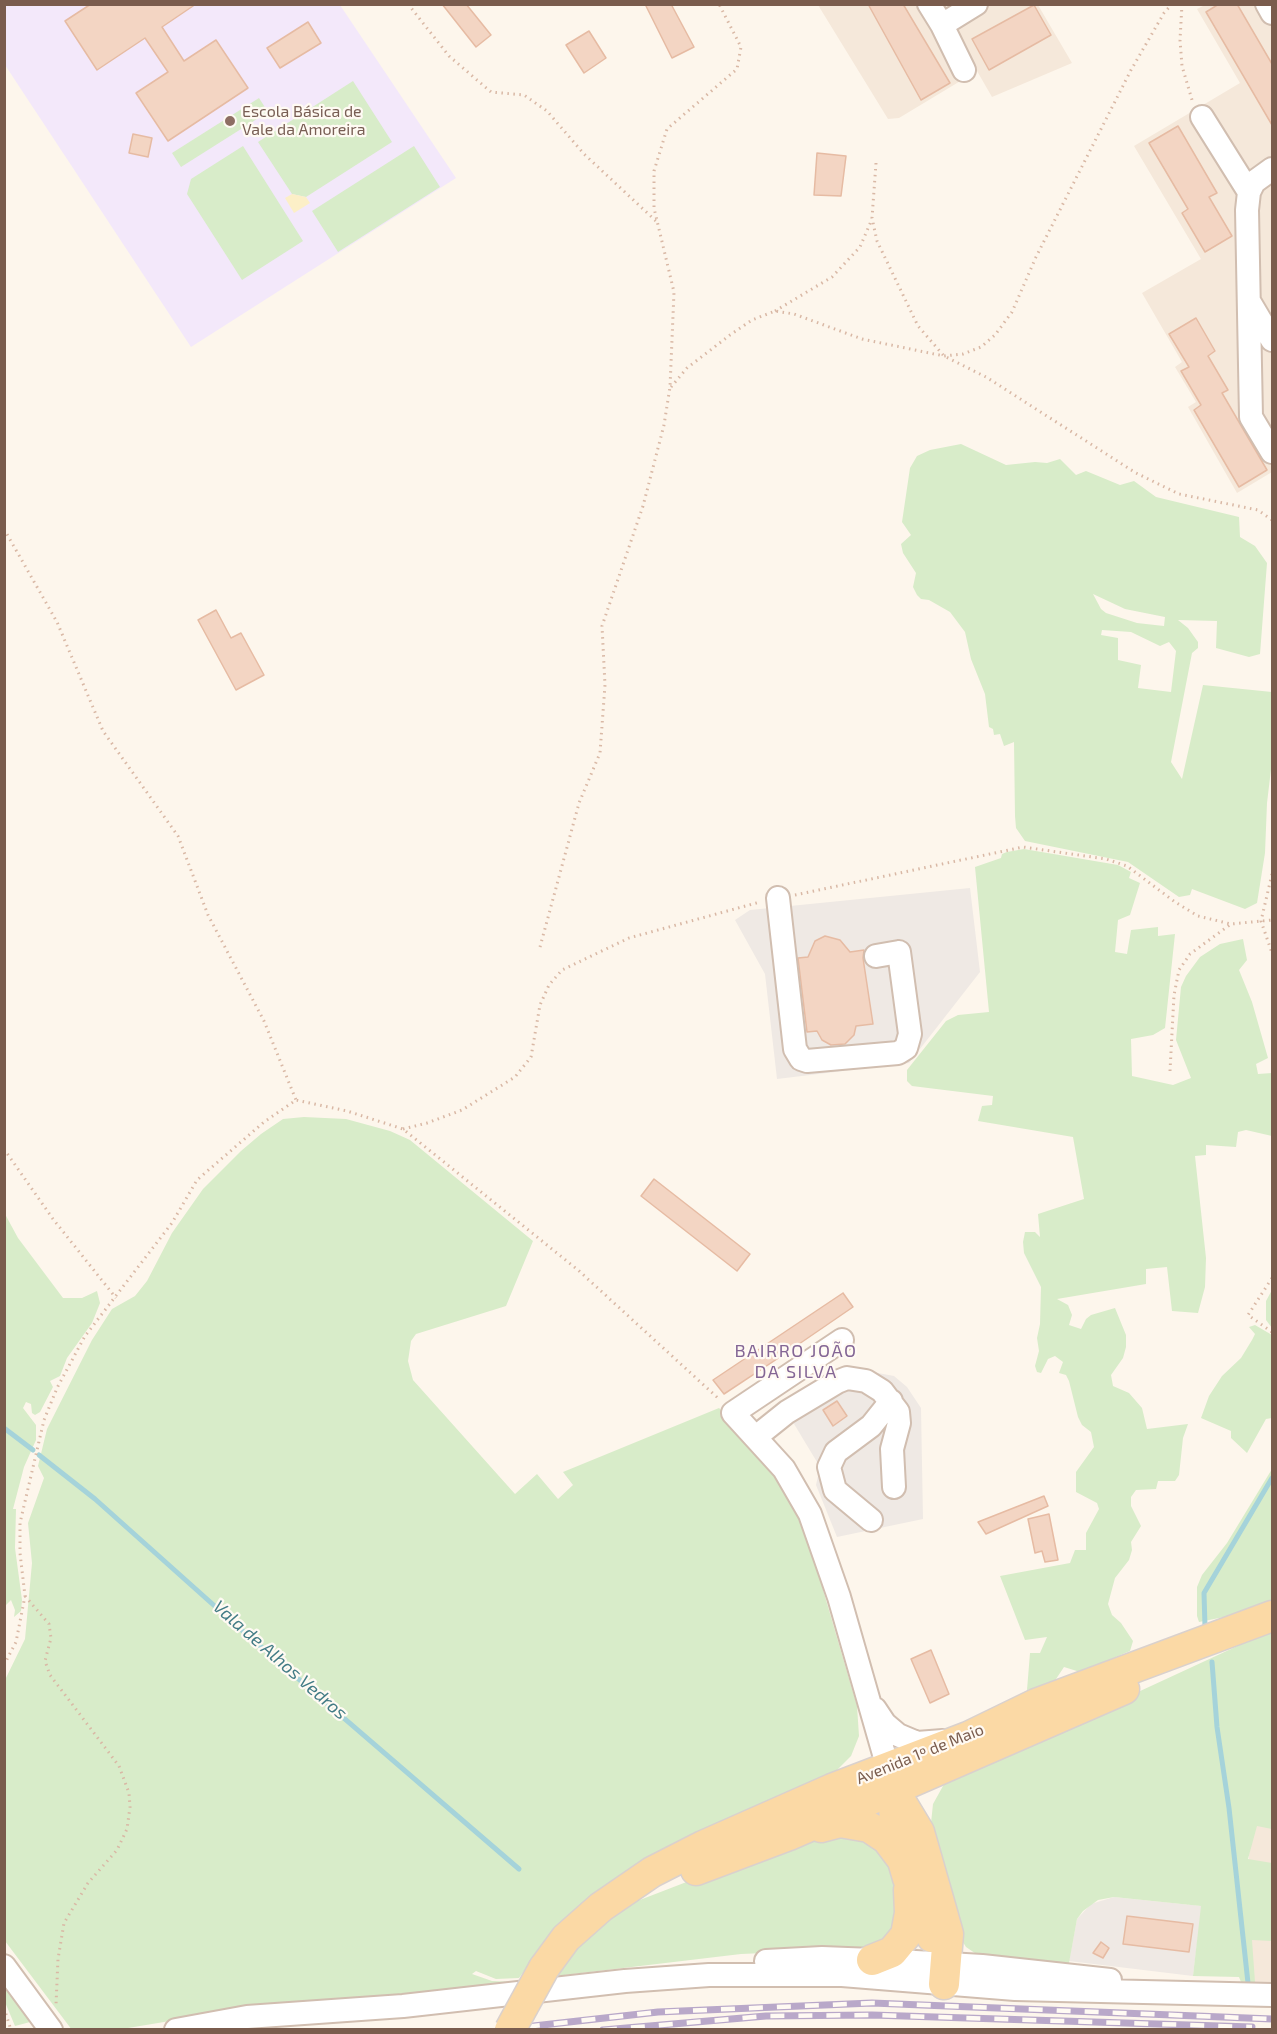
<!DOCTYPE html>
<meta charset="utf-8">
<style>
body{margin:0}
#map{position:relative;width:1277px;height:2034px;overflow:hidden;background:#fdf6ec;font-family:"Exo 2",sans-serif}
canvas{display:block}
.frame{position:absolute;inset:0;border:6px solid #7a5c4d;pointer-events:none}
</style>
<div id="map">
<canvas width="1277" height="2034"></canvas>
<div class="frame"></div>
</div>
<script>
const g = document.querySelector('canvas').getContext('2d');
g.lineJoin = 'round';
function paint(path, color) { g.fillStyle = color; g.fill(path, 'evenodd'); }
const poly = rows => new Path2D(rows.map(r => 'M' + r).join(''));
function trace(path, color, width, dash) { g.strokeStyle = color; g.lineWidth = width; g.lineCap = dash ? 'butt' : 'round'; g.setLineDash(dash || []); g.stroke(path); }
function label(font, color, halo, rows, align = 'center') {
  g.font = font + ' "Exo 2",sans-serif'; g.lineWidth = 4.5; g.setLineDash([]); g.textBaseline = 'middle'; g.strokeStyle = halo; g.fillStyle = color; for (const [text, x, y, turn = 0] of rows) {
    g.save(); g.translate(x, y); g.rotate((+turn || 0) * Math.PI / 180); g.textAlign = isNaN(turn) ? turn : align; if (halo) g.strokeText(text, 0, 0); g.fillText(text, 0, 0); g.restore();
  }
}
const residential = poly([
 [818,5,1038,5,1072,63,992,97,977,71,899,118,888,119],
 [1205,5,1272,5,1272,472,1237,493,1188,407,1196,402,1175,367,1182,362,1142,293,1201,259,1134,146,1240,83,1197,9],
 [1252,1819,1272,1821,1272,2008,1250,2007,1244,1916]
]);
const industrial = poly([
 [970,888,980,972,909,1063,777,1079,765,974,735,920,750,910],
 [846,1367,894,1376,907,1387,921,1408,923,1519,837,1537,816,1485,820,1467,782,1404,833,1372],
 [1114,1897,1202,1906,1193,1976,1069,1961,1077,1919,1091,1904]
]);
const education = poly([
 [4,5,340,5,456,178,191,347,5,65]
]);
const green = poly([
 [353,81,392,142,306,197,292,194,258,142],
 [259,98,268,112,181,167,172,153],
 [243,146,303,241,242,280,187,194,191,179],
 [414,146,440,187,338,252,312,211],
 [961,444,1006,465,1035,462,1047,463,1060,459,1076,475,1086,471,1120,485,1134,481,1156,497,1239,517,1240,537,1255,546,1267,563,1260,654,1249,657,1216,648,1217,621,1178,620,1188,628,1198,642,1198,648,1192,653,1171,762,1182,779,1203,685,1272,692,1272,761,1267,803,1265,853,1257,903,1245,909,1192,889,1190,895,1179,897,1128,862,1025,841,1016,828,1015,816,1014,742,1004,746,1000,734,994,735,993,729,989,727,985,694,971,659,965,632,950,612,929,600,921,599,917,595,913,587,916,573,903,553,901,544,911,535,902,522,910,468,917,456,930,450],
 [1093,594,1125,609,1165,617,1164,626,1137,623,1106,613,1101,609],
 [1102,630,1131,632,1160,646,1169,642,1176,651,1171,692,1138,688,1141,665,1118,660,1118,638,1101,635],
 [1024,849,1118,865,1131,872,1129,878,1140,883,1130,915,1118,920,1115,952,1127,954,1131,930,1158,927,1158,936,1175,934,1165,1028,1153,1035,1131,1039,1132,1076,1173,1085,1191,1078,1176,1040,1181,987,1186,976,1200,957,1220,944,1243,939,1247,960,1239,970,1252,1002,1268,1058,1256,1064,1258,1074,1272,1073,1272,1136,1246,1130,1238,1132,1236,1147,1206,1145,1206,1155,1195,1156,1206,1258,1205,1287,1198,1313,1172,1311,1167,1267,1146,1269,1146,1284,1057,1299,1068,1305,1072,1315,1069,1325,1081,1329,1086,1319,1091,1315,1115,1308,1126,1335,1126,1347,1123,1358,1111,1375,1113,1386,1129,1393,1142,1408,1147,1429,1188,1424,1183,1438,1179,1475,1175,1481,1158,1481,1156,1489,1136,1490,1131,1497,1131,1506,1141,1526,1131,1542,1132,1550,1129,1560,1115,1578,1108,1604,1112,1615,1121,1623,1133,1641,1130,1651,1080,1672,1064,1667,1052,1685,1027,1690,1030,1653,1040,1653,1047,1637,1025,1640,1000,1576,1070,1563,1075,1550,1086,1550,1086,1533,1099,1509,1097,1503,1076,1492,1076,1472,1094,1447,1091,1432,1082,1425,1078,1417,1069,1381,1066,1375,1059,1373,1063,1362,1055,1356,1048,1359,1041,1373,1037,1372,1035,1366,1039,1351,1037,1338,1040,1324,1041,1287,1024,1253,1023,1242,1025,1232,1035,1232,1040,1237,1038,1214,1084,1199,1073,1137,978,1121,982,1106,992,1105,993,1096,912,1086,907,1081,907,1070,946,1021,958,1015,989,1012,975,867,1001,858,1002,854,1007,852],
 [304,1117,346,1119,390,1131,410,1140,533,1241,506,1306,416,1334,411,1341,408,1361,413,1380,515,1494,537,1474,558,1499,573,1485,563,1472,719,1408,748,1435,779,1479,805,1528,857,1706,859,1736,851,1756,835,1772,641,1865,596,1891,557,1926,519,1978,496,1979,476,1971,472,1974,492,1981,516,1982,402,1995,266,2005,122,2029,72,2030,5,1941,4,1682,25,1639,32,1563,28,1523,44,1478,38,1466,47,1429,92,1340,112,1309,135,1296,147,1281,172,1233,203,1189,241,1151,261,1134,283,1119],
 [5,1214,18,1238,63,1298,82,1298,97,1291,100,1303,92,1323,67,1358,60,1376,50,1381,53,1387,40,1412,35,1415,32,1413,31,1404,26,1402,23,1408,36,1425,36,1440,24,1467,13,1509,16,1509,15,1548,22,1600,21,1611,14,1617,15,1610,11,1600,4,1607,5,1433,7,1433,4,1431],
 [1272,1290,1272,1328,1266,1320,1266,1301],
 [1255,1325,1272,1335,1272,1418,1266,1419,1247,1453,1231,1438,1231,1431,1201,1418,1209,1396,1222,1376,1241,1358,1252,1340,1255,1334,1249,1327],
 [1272,1469,1272,1600,1224,1617,1199,1622,1197,1616,1197,1587,1202,1575,1227,1543],
 [1272,1630,1272,1829,1257,1826,1248,1859,1272,1863,1272,1941,1252,1940,1255,1982,1241,1982,1239,1977,1193,1976,1201,1906,1114,1897,1098,1900,1083,1911,1077,1919,1069,1963,1065,1967,982,1958,966,1947,961,1939,931,1823,933,1804,943,1786,950,1779],
 [850,1828,888,1858,902,1911,882,1948,741,1954,556,1976,569,1957,598,1926,632,1903,715,1871],
 [5,1983,34,2021,15,2026,5,2002]
]);
const sand = poly([
 [292,194,306,197,310,203,294,213,285,198]
]);
const stream = poly([
 [4,1428,33,1450],
 [39,1455,95,1499,237,1626,519,1869],
 [1205,1627,1204,1593,1272,1478],
 [1212,1662,1217,1727,1229,1808,1248,1983]
]);
const building = poly([
 [91,4,196,4,162,27,184,61,216,40,248,88,168,141,136,93,168,72,145,38,97,70,65,21,91,4],
 [442,4,466,4,491,35,476,47,442,4],
 [645,4,671,4,694,47,672,58,645,4],
 [868,4,903,4,950,83,921,100,868,4],
 [1219,4,1237,4,1272,64,1272,125,1206,12,1219,4],
 [1034,5,1051,35,989,70,972,39,1034,5],
 [308,22,321,43,280,68,267,48,308,22],
 [589,31,606,58,584,73,566,45,589,31],
 [1178,126,1217,193,1209,197,1232,236,1205,252,1182,213,1188,209,1149,143,1178,126],
 [133,134,152,138,148,157,129,153,133,134],
 [817,153,846,156,841,196,814,195,817,153],
 [1196,318,1215,351,1208,356,1228,390,1222,393,1267,470,1239,487,1194,410,1201,405,1181,371,1189,367,1169,334,1196,318],
 [216,610,231,638,241,633,264,675,236,690,198,620,216,610],
 [825,936,840,940,850,952,864,950,863,958,873,1024,856,1026,854,1035,845,1044,831,1045,822,1040,817,1031,807,1032,798,958,808,957,815,941,825,936],
 [654,1179,750,1254,737,1271,641,1196,654,1179],
 [843,1293,853,1307,783,1355,724,1394,713,1380,843,1293],
 [837,1401,847,1416,833,1426,823,1410,837,1401],
 [1044,1496,1048,1506,986,1534,978,1522,1044,1496],
 [1049,1514,1058,1560,1045,1562,1042,1551,1035,1553,1028,1519,1049,1514],
 [931,1650,949,1694,930,1703,911,1659,931,1650],
 [1127,1916,1193,1924,1189,1952,1123,1944,1127,1916],
 [1101,1942,1109,1948,1103,1958,1093,1953,1101,1942]
]);
const path = poly([
 [408,4,449,56,491,92,524,95,547,111,584,154,657,222],
 [1182,4,1180,40,1182,66,1192,100],
 [876,163,872,218,877,241,918,326,944,356,986,377,1136,473,1179,494,1258,510,1272,520],
 [775,311,832,277,860,247,872,219],
 [671,387,687,368,730,335,752,320,775,311,794,314,862,339,944,356,963,354,981,347,995,335,1012,312,1036,257,1131,70,1164,13,1172,4],
 [4,529,57,622,103,731,178,836,208,915,264,1021,296,1100],
 [1272,874,1261,921,1272,953],
 [795,895,1023,847,1106,859,1127,866,1175,902,1198,916,1231,924,1272,920],
 [540,947,579,803,600,753,605,685,602,626,643,506,664,425,670,387,674,292,654,208,654,171,667,129,737,69,741,47,719,4],
 [1170,1071,1174,995,1179,970,1190,954,1231,924],
 [403,1129,427,1123,462,1110,515,1077,531,1057,540,1005,549,985,562,970,629,938,760,902],
 [4,1149,53,1219,116,1298],
 [1272,1278,1248,1315,1272,1332],
 [25,1596,49,1624,51,1638,45,1661,50,1675,119,1766,129,1793,130,1807,127,1829,117,1850,88,1883,64,1923,58,1959,56,2005],
 [4,1665,16,1642,25,1596,20,1553,20,1523,44,1420,57,1388,85,1336,172,1223,197,1180,264,1122,296,1100,347,1111,403,1129,578,1270,719,1399],
 [4,2008,11,2030]
]);
const minor = poly([
 [929,4,942,25,976,4],
 [1267,4,1272,13],
 [942,25,964,70],
 [1202,117,1249,192],
 [1272,169,1254,182,1249,192,1247,210,1251,417,1272,452],
 [1249,301,1272,340],
 [778,898,795,1049,801,1059,807,1061,898,1053,906,1048,910,1034,899,952,876,956],
 [842,1340,733,1413,784,1469,810,1514,839,1597,888,1768],
 [757,1436,787,1412,837,1382,847,1378,866,1381,882,1391,898,1412,899,1423,892,1449,894,1487],
 [871,1520,835,1490,829,1467,836,1452,871,1426,891,1401],
 [875,1709,885,1724,898,1735,917,1743,943,1741],
 [766,1961,822,1958,899,1961,982,1966,1110,1980],
 [4,1966,51,2030],
 [176,2030,247,2017,403,2006,625,1981,709,1975,842,1975,1015,1989,1272,1995]
]);
const major = poly([
 [893,1789,919,1832,943,1916,948,1934,944,1984],
 [893,1791,896,1837,908,1878,932,1937],
 [821,1827,840,1822,869,1827,887,1839,902,1859],
 [696,1870,789,1835,1124,1689],
 [872,1960,892,1952,906,1935,910,1913,909,1890],
 [544,1968,566,1938,601,1907,652,1872,703,1846,832,1789,968,1737,1036,1704,1272,1616]
]);
const rail = poly([
 [498,2030,658,2012,872,2003,1272,2019],
 [603,2030,766,2016,872,2015,1252,2027]
]);
const majorBridge = poly([
 [510,2030,544,1968]
]);
const markers = [
 [230,121,6,"#8d6e63"]
];
const educationNames = [
 ["Escola Básica de",242,112],
 ["Vale da Amoreira",242,130]
];
const streetNames = [
 ["Avenida 1º de Maio",920,1754,-22]
];
const neighbourhoodNames = [
 ["BAIRRO JOÃO",796,1351],
 ["DA SILVA",796,1372]
];
const waterNames = [
 ["Vala de Alhos Vedros",280,1660,41]
];
paint(residential, '#f5e8da');
paint(industrial, '#efe9e4');
paint(education, '#f3e8fa');
paint(green, '#d8ecc9');
paint(sand, '#fcefc7');
trace(stream, '#a5d3da', 5);
paint(building, '#f3d5c3');
trace(building, '#e6bba3', 1.5);
trace(minor, '#d1beb0', 26);
trace(major, '#dad1cd', 33);
trace(path, '#d9b8a5', 3, [1.5, 4.5]);
trace(minor, '#fff', 22);
trace(major, '#fbd9a5', 30);
trace(rail, '#b9a8c9', 7);
trace(rail, '#fffaf3', 4.5, [14]);
trace(majorBridge, '#dad1cd', 33, []);
trace(majorBridge, '#fbd9a5', 30);
for (const [x, y, r, color] of markers) { const dot = new Path2D(); dot.arc(x, y, r, 0, 2 * Math.PI); g.fillStyle = color; g.fill(dot); trace(dot, '#fffaf3', 2); }
label('16px', '#785e54', '#fffaf3', educationNames, 'left');
label('16px', '#7a5c4d', '#fffaf3', streetNames);
g.letterSpacing = '1.5px';
label('18px', '#846695', '#fffaf3', neighbourhoodNames);
g.letterSpacing = '0px';
label('italic 18px', '#437c86', '#fffaf3', waterNames);
</script>
